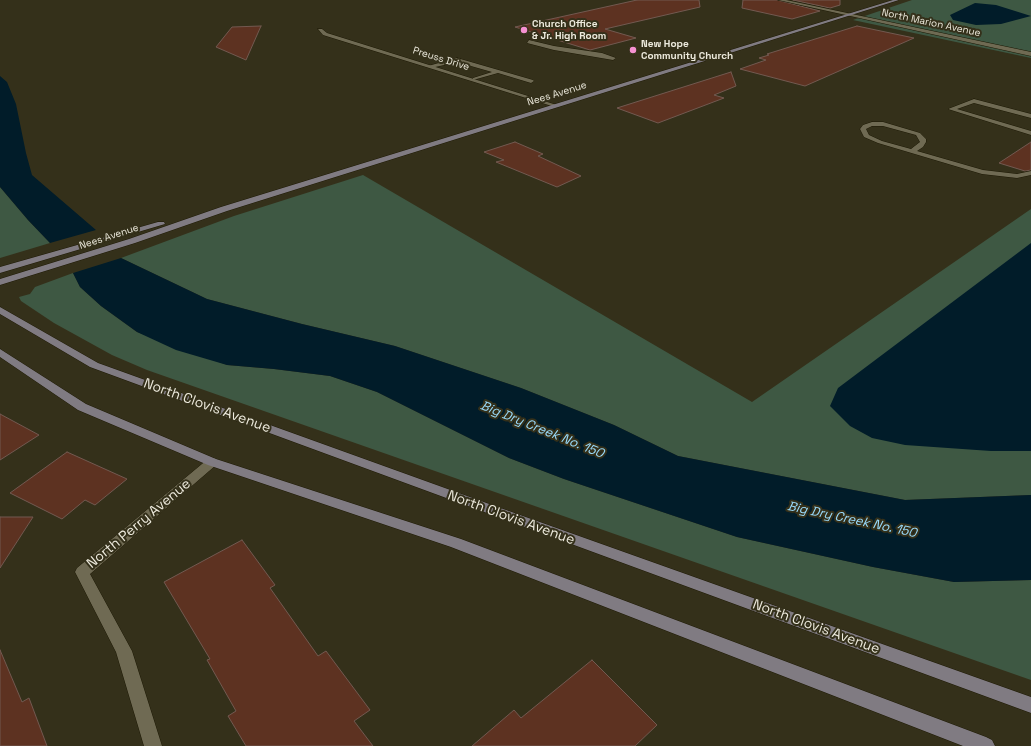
<!DOCTYPE html>
<style>
body{margin:0}
canvas{display:block;background:#34301a}
</style>
<canvas width="1031" height="746"></canvas>
<script>
const g = document.querySelector('canvas').getContext('2d');
g.lineJoin = 'round';
function paint(path, color) { g.fillStyle = color; g.fill(path, 'evenodd'); }
const poly = rows => new Path2D(rows.map(r => 'M' + r).join(''));
function trace(path, color, width, dash) { g.strokeStyle = color; g.lineWidth = width; g.lineCap = dash ? 'butt' : 'round'; g.setLineDash(dash || []); g.stroke(path); }
function label(font, color, halo, rows, align = 'center') {
  g.font = font + ' "Space Grotesk",sans-serif'; g.lineWidth = 4; g.setLineDash([]); g.textBaseline = 'middle'; g.strokeStyle = halo; g.fillStyle = color; for (const [text, x, y, turn = 0] of rows) {
    g.save(); g.translate(x, y); g.rotate((+turn || 0) * Math.PI / 180); g.textAlign = isNaN(turn) ? turn : align; if (halo) g.strokeText(text, 0, 0); g.fillText(text, 0, 0); g.restore();
  }
}
const green = poly([
 [912,0,1031,0,1031,58,853,20],
 [363,175,752,402,1031,209,1031,495,905,500,678,456,614,425,521,388,395,346,302,324,207,299,121,258,234,216],
 [0,187,28,220,50,243,0,258],
 [73,273,80,287,101,306,137,332,227,365,274,369,330,376,377,392,509,458,564,479,737,537,873,567,954,582,1031,580,1031,680,147,370,112,355,54,323,21,301,19,297,30,294,35,287]
]);
const water = poly([
 [975,3,996,5,1031,16,1001,24,976,25,953,20,950,15],
 [0,76,7,82,16,104,26,153,32,175,96,230,50,243,28,220,0,187],
 [1031,243,1031,451,991,451,905,445,872,438,850,426,830,406,838,388],
 [121,258,207,299,302,324,395,346,521,388,614,425,678,456,905,500,1031,495,1031,580,954,582,873,567,737,537,564,479,509,458,377,392,330,376,274,369,227,365,176,350,137,332,101,306,80,287,73,273]
]);
const building = poly([
 [637,0,699,0,700,7,605,29,636,38,590,50,515,27,637,0],
 [743,0,777,0,820,11,792,19,742,8,743,0],
 [793,0,840,0,840,5,830,8,793,0],
 [261,26,246,60,216,47,232,27,261,26],
 [857,26,914,38,805,86,740,69,766,60,759,58,769,55,767,54,857,26],
 [731,72,736,86,714,95,724,98,658,123,617,108,731,72],
 [515,142,543,154,538,156,581,176,557,187,496,162,504,160,484,152,515,142],
 [1031,142,1031,170,1025,171,999,163,1031,142],
 [0,414,39,435,0,460,0,414],
 [67,452,127,479,95,505,85,500,62,519,10,493,67,452],
 [0,517,33,517,0,568,0,517],
 [242,540,275,585,270,588,318,656,326,651,370,710,354,721,373,746,246,746,228,716,236,711,207,660,210,659,164,582,242,540],
 [0,650,22,702,29,698,47,746,0,746,0,650],
 [592,660,657,725,635,746,472,746,514,710,521,718,592,660]
]);
const service = poly([
 [529,40,554,46,602,53,616,58,613,60,554,50,527,43,529,40],
 [457,58,533,80,534,81,531,83,498,73,473,80,473,78,492,72,457,62,431,68,428,66,457,58],
 [974,99,1031,114,1031,118,974,103,957,109,1031,131,1031,135,948,109,974,99],
 [872,122,883,122,920,133,926,139,926,142,923,147,917,151,983,170,1017,174,1031,171,1031,175,1017,178,982,174,878,143,864,137,860,129,863,125,872,122],
 [872,126,883,126,916,135,920,142,911,149,882,141,869,135,866,129,872,126]
]);
const minor = poly([
 [778,0,786,0,1031,52,1031,56,778,0],
 [318,29,322,29,327,33,560,106,555,107,323,35,318,29],
 [212,458,216,459,218,462,216,465,90,574,132,651,162,746,144,746,116,652,75,572,77,568,208,459,212,458]
]);
const secondary = poly([
 [893,0,899,0,227,211,135,243,0,285,0,279,129,239,221,207,893,0],
 [158,222,164,222,165,224,0,273,0,267,158,222],
 [0,307,98,363,492,505,1031,697,1031,713,90,367,0,314,0,307],
 [0,349,86,404,216,459,461,539,986,737,992,740,995,746,963,746,451,547,208,465,78,410,0,357,0,349]
]);
const markers = [
 [524,30,4,"#f591d2"],
 [633,50,4,"#f591d2"]
];
const farStreetnames = [
 ["North Marion Avenue",931,23,12],
 ["Preuss Drive",441,59,17],
 ["Nees Avenue",557,94,-17],
 ["Nees Avenue",109,237,-18]
];
const farPoinames = [
 ["Church Office",532,24],
 ["& Jr. High Room",532,36],
 ["New Hope",641,44],
 ["Community Church",641,56]
];
const waterNames = [
 ["Big Dry Creek No. 150",542,430,22],
 ["Big Dry Creek No. 150",852,520,12]
];
const nearStreetnames = [
 ["North Clovis Avenue",207,406,20],
 ["North Clovis Avenue",511,518,20],
 ["North Perry Avenue",139,524,-40],
 ["North Clovis Avenue",816,627,20]
];
paint(green, '#3e5843');
paint(water, '#011c29');
paint(building, '#5d3221');
trace(building, '#725950', 1);
trace(service, '#1c1804', 1);
trace(minor, '#1c1804', 1);
trace(secondary, '#1c1804', 1);
paint(service, '#6f6a53');
paint(minor, '#6f6a53');
paint(secondary, '#807b82');
for (const [x, y, r, color] of markers) { const dot = new Path2D(); dot.arc(x, y, r, 0, 2 * Math.PI); g.fillStyle = color; g.fill(dot); trace(dot, '#34301a', 1.5); }
label('10px', '#edeadd', '#34301a', farStreetnames);
label('bold 10px', '#edeadd', '#34301a', farPoinames, 'left');
label('italic 13px', '#99dafa', '#34301a', waterNames);
label('14px', '#edeadd', '#34301a', nearStreetnames);
</script>
